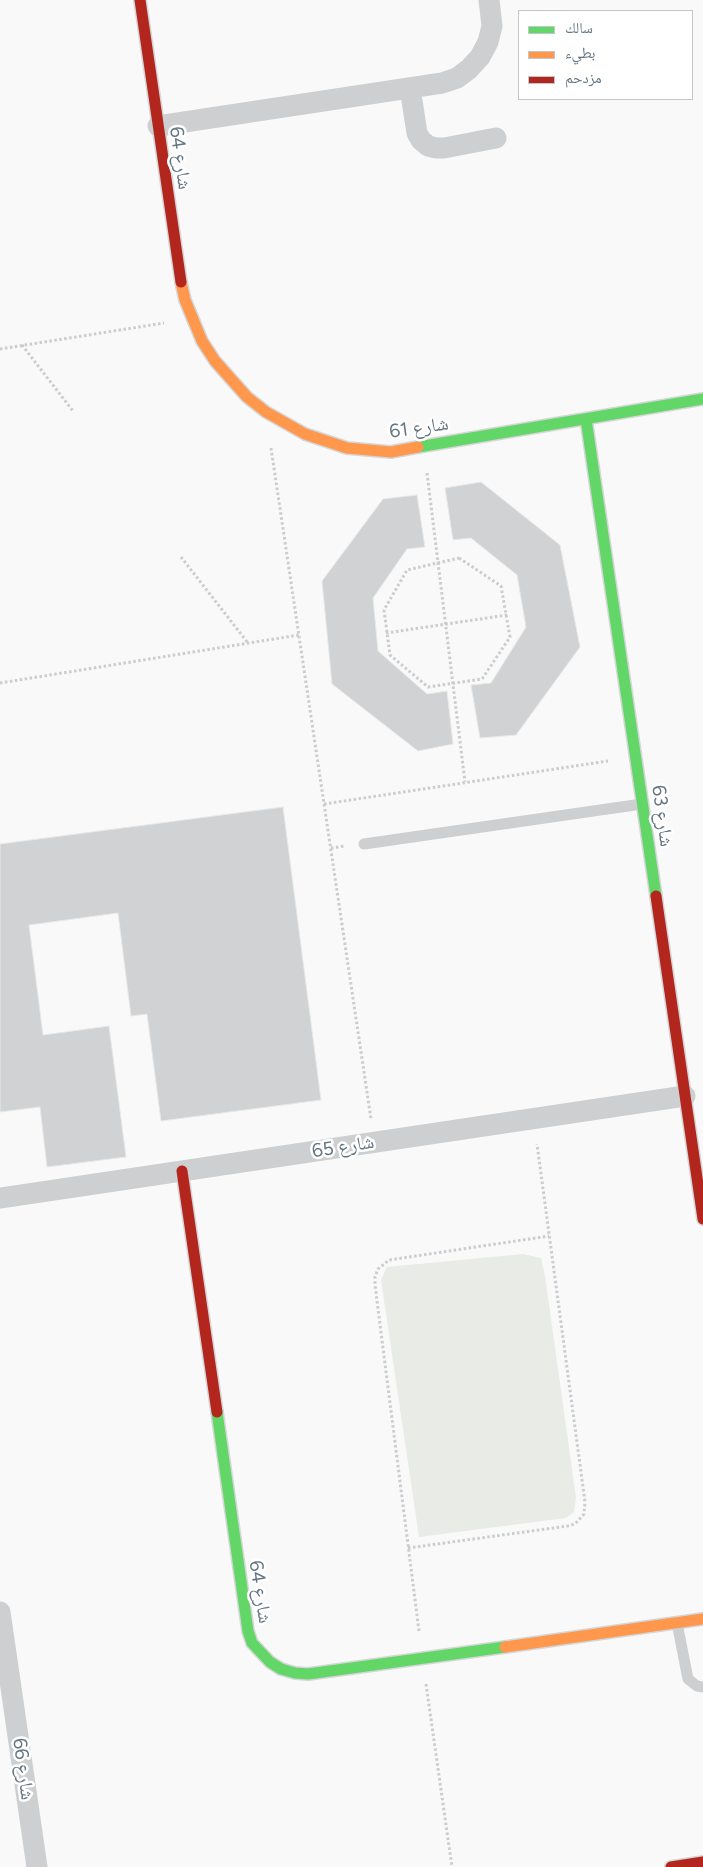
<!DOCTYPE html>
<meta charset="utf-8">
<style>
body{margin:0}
#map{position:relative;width:703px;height:1867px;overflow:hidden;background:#f9f9f9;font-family:Figtree,"Noto Naskh Arabic",sans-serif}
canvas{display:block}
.legend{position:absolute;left:518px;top:10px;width:175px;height:90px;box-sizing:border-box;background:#fff;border:1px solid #c1c8cd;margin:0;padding:6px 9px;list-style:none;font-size:15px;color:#657683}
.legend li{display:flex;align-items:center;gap:10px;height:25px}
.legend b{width:25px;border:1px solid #c1c8cd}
</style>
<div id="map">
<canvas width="703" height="1867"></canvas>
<ul class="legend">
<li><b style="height:6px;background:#63d668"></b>سالك</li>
<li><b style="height:6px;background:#ff974d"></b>بطيء</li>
<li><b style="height:6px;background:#b3261e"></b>مزدحم</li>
</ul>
</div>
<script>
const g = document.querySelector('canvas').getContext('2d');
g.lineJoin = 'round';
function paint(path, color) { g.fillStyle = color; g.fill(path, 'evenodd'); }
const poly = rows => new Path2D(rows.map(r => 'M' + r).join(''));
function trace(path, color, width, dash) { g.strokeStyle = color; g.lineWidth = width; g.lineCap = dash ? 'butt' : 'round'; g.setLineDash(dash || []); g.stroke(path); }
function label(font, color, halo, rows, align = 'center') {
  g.font = font + ' Figtree,"Noto Naskh Arabic",sans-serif'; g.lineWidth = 5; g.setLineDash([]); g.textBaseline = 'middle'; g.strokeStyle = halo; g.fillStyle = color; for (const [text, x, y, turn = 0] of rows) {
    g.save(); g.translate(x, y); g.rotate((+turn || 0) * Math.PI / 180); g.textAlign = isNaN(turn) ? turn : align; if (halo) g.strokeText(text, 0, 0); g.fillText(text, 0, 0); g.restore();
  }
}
const green = poly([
 [523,1254,541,1258,545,1276,576,1498,574,1512,566,1518,419,1537,381,1280,387,1267]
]);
const building = poly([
 [481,482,560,545,580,647,516,735,480,738,471,685,491,683,526,627,517,575,471,538,453,540,445,488,481,482],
 [417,495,425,547,407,549,373,598,378,651,427,694,447,691,453,744,418,751,332,684,322,581,383,499,417,495],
 [283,807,321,1100,161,1121,147,1014,131,1016,118,913,29,925,43,1035,109,1026,126,1157,47,1167,40,1107,0,1112,0,844,283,807]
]);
const path = poly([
 [22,345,73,411],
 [0,349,164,323],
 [271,448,371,1119],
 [427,473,465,782],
 [181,557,248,643],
 [459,558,501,586,510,637,482,679,428,687,390,655,384,610,407,570,459,558],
 [386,633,507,615],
 [0,683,299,635],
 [324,804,608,761],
 [331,848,345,846],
 [408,1548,568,1526,575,1524,584,1514,585,1502,537,1144],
 [419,1631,375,1285,375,1277,378,1269,389,1260,549,1236],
 [426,1684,452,1867]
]);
const lane = poly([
 [364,844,642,804],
 [677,1623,688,1679,697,1686,703,1687]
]);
const street = poly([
 [410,88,417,133,421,140,428,146,436,148,444,148,496,138],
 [158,126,442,83,457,78,469,69,480,57,488,42,492,26,489,0],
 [0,1198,685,1096],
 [0,1612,37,1867]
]);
const fast = poly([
 [586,419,656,896],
 [418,447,703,399],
 [217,1412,248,1631,252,1643,270,1662,281,1669,295,1673,308,1674,505,1647]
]);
const slow = poly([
 [181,282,185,300,202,341,215,361,247,397,266,412,305,434,347,448,391,452,418,447],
 [505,1647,703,1619]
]);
const jam = poly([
 [140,0,181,282],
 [656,896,703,1219],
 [182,1171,217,1412],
 [671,1867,703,1862]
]);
const streetNames = [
 ["شارع 64",180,158,82],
 ["شارع 61",419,428,-8],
 ["شارع 63",662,816,82],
 ["شارع 65",343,1147,-9],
 ["شارع 64",260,1592,81],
 ["شارع 66",23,1769,82]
];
paint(green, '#e8ebe6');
paint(building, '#d0d2d3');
trace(building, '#e8e8e8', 1);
trace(fast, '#d5d6d7', 14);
trace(slow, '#d5d6d7', 14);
trace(jam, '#d5d6d7', 14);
trace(path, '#cbcccd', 3, [2.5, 2.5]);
trace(lane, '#cecfd0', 11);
trace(street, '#cecfd0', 21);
trace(fast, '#63d668', 11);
trace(slow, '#ff974d', 11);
trace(jam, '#b3261e', 11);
label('19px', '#657683', '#fff', streetNames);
</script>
